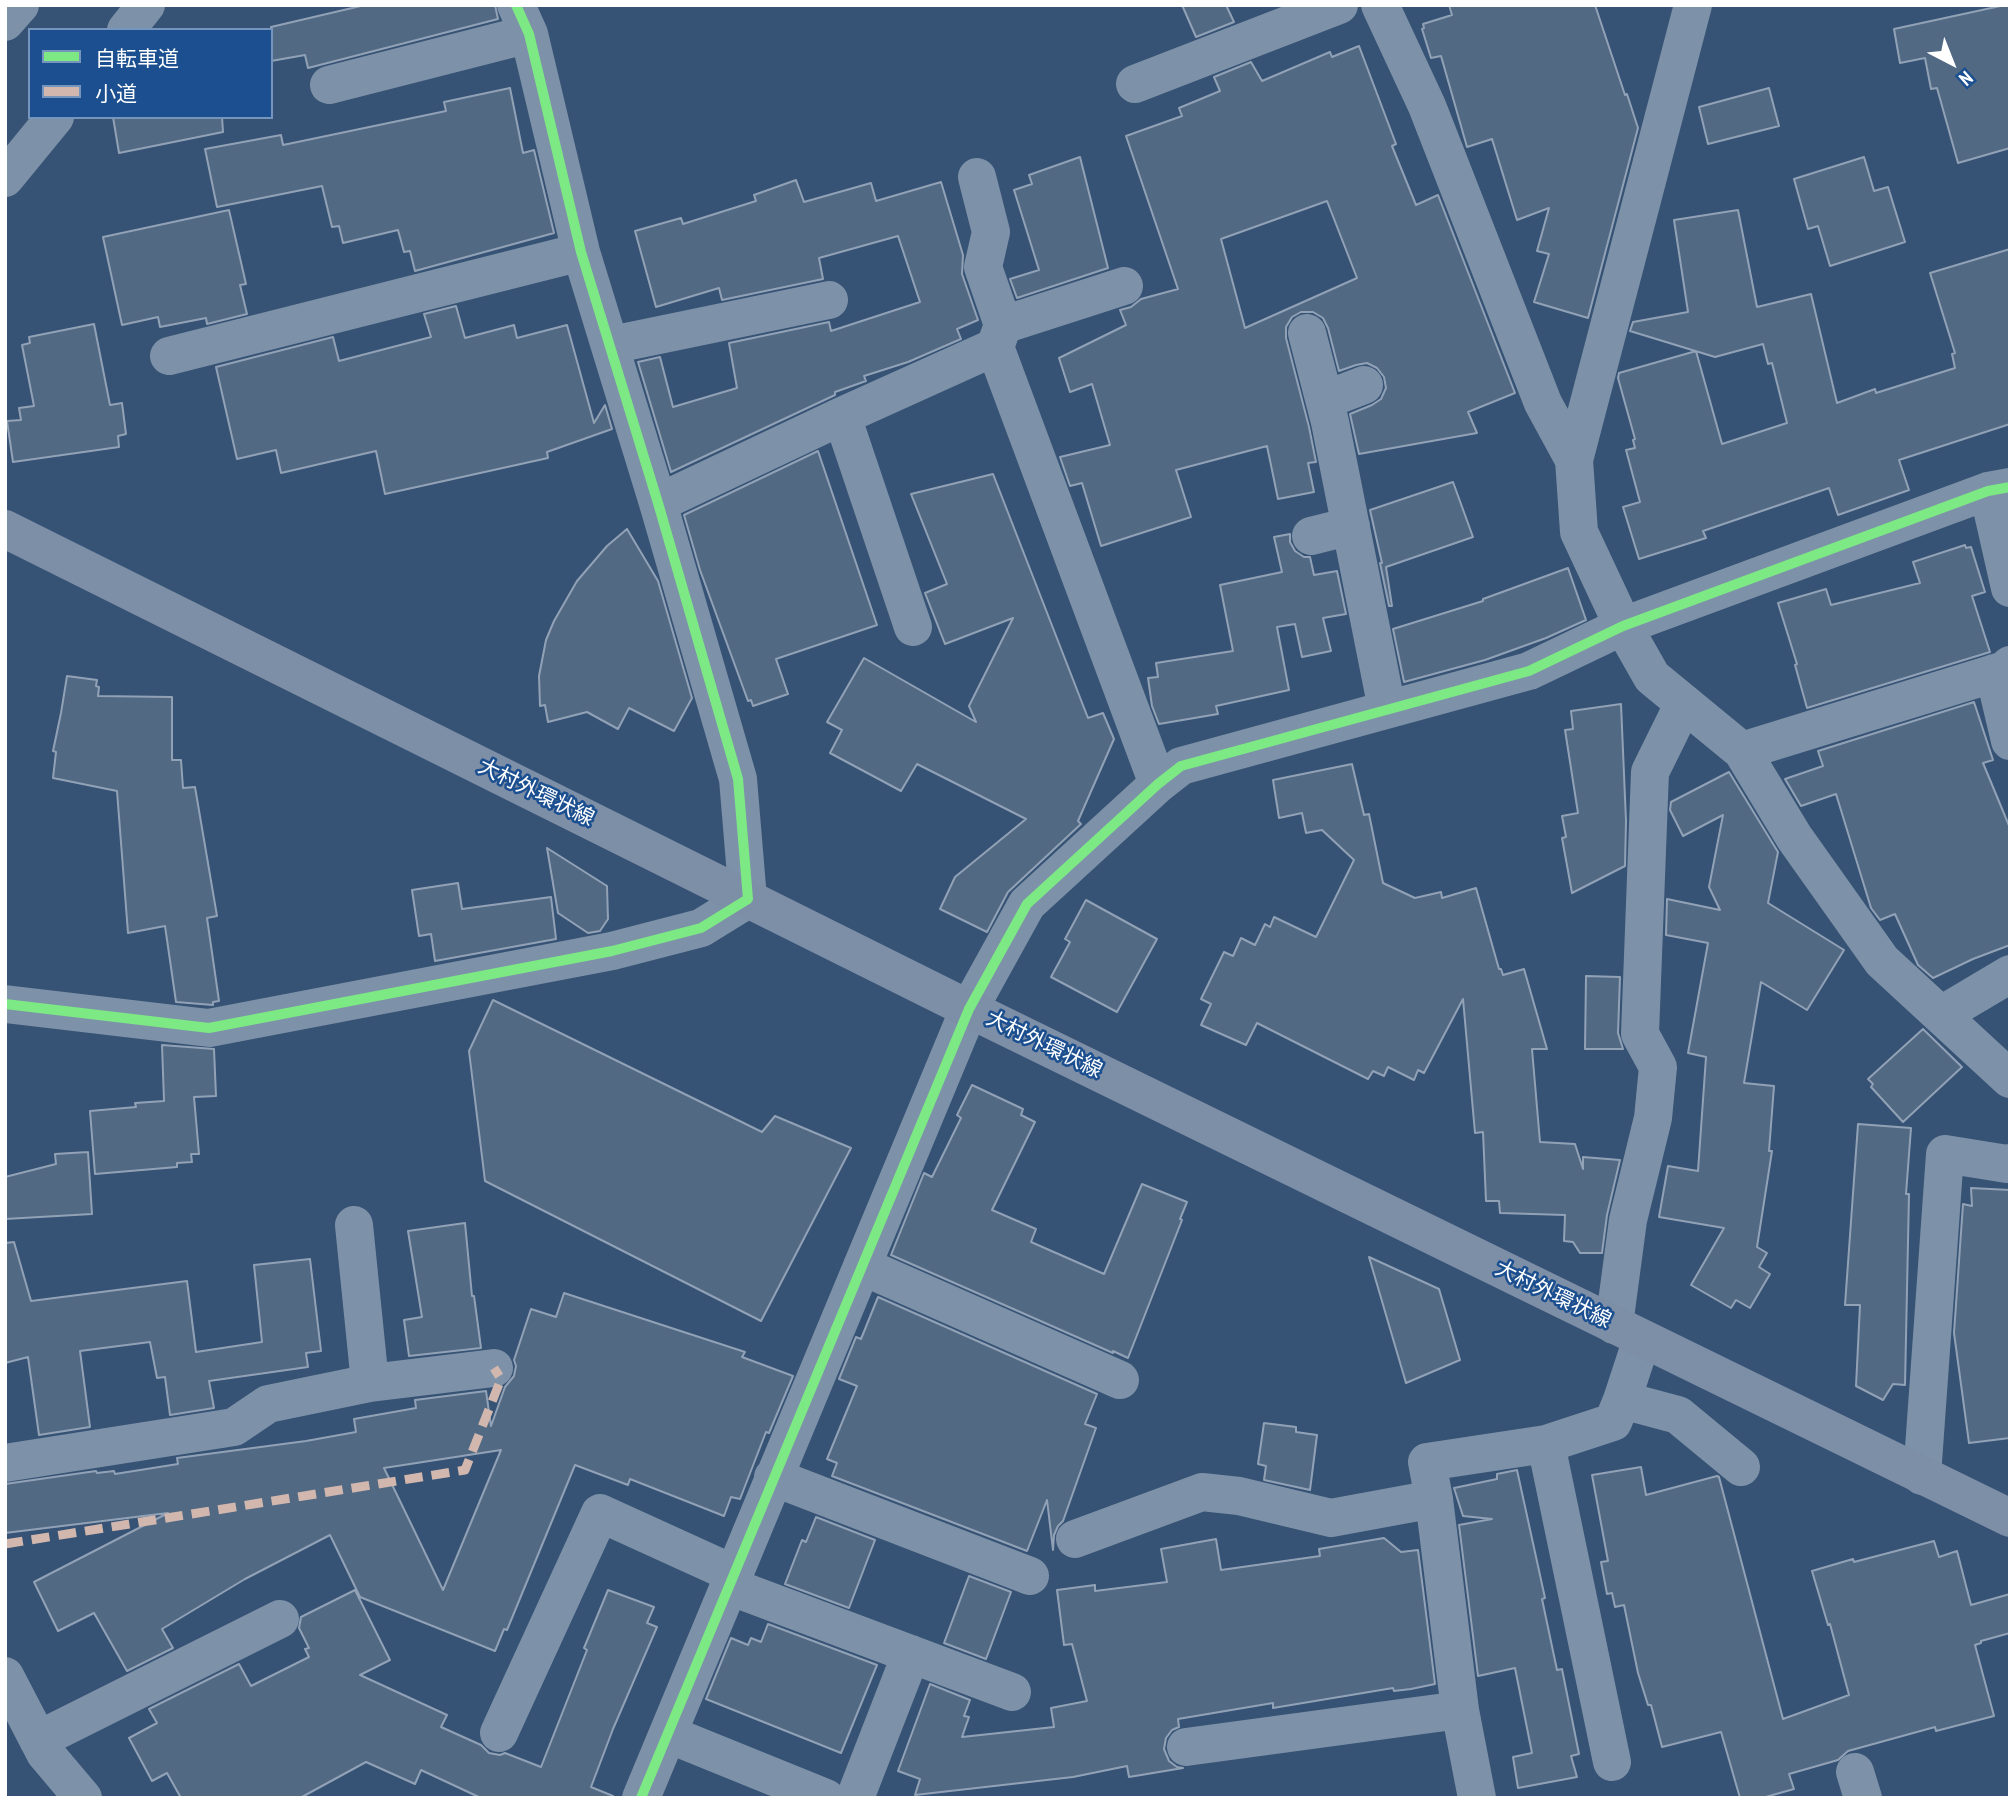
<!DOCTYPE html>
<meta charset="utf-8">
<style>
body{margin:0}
#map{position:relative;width:2015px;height:1803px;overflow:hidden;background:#365274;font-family:"PT Sans Narrow","Noto Sans JP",sans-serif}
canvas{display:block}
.frame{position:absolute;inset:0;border:7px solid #fff;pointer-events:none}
.legend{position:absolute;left:28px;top:28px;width:245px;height:91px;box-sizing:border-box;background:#1b4f8f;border:2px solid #7695bc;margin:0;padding:9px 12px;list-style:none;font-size:21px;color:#fff}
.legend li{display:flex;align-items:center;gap:14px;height:35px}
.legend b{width:35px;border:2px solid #7695bc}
.north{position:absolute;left:1917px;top:28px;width:70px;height:70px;-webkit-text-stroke:5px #1b4f8f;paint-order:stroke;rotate:138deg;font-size:19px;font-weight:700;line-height:28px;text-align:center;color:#fff}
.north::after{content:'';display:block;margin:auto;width:24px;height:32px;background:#fff;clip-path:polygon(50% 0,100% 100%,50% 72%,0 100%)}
</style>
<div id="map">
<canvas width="2015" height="1803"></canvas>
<div class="frame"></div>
<ul class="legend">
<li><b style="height:9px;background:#7ce984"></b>自転車道</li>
<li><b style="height:9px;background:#d1b7ad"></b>小道</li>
</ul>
<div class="north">N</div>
</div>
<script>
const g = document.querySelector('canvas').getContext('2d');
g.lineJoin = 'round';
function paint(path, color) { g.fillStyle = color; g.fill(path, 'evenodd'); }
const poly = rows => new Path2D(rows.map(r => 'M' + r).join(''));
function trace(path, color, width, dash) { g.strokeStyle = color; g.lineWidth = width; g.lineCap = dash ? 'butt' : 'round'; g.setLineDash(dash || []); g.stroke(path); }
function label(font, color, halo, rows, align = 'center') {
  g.font = font + ' "PT Sans Narrow","Noto Sans JP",sans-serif'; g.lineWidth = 5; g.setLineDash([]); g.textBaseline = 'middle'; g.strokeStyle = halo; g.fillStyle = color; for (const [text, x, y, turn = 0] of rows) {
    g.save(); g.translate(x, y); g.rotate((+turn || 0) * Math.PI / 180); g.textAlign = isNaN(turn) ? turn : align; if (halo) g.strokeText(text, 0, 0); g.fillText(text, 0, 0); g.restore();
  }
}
const building = poly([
 [365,5,495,5,498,19,308,68,305,55,271,61,271,27,365,5],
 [1182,5,1226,5,1234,22,1196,37,1182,5],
 [1449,5,1595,5,1625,95,1627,94,1638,128,1588,318,1534,302,1549,254,1537,251,1549,208,1517,220,1492,139,1467,147,1441,56,1431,58,1422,29,1424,28,1423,24,1452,15,1449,5],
 [2005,5,2010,5,2010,148,1958,163,1937,88,1931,89,1925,58,1900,63,1894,29,2005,5],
 [1359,46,1396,144,1392,146,1416,205,1438,195,1515,393,1468,412,1477,433,1359,454,1350,414,1372,405,1381,399,1386,388,1384,377,1377,368,1367,363,1356,365,1339,371,1328,328,1323,318,1313,312,1301,312,1292,317,1286,327,1286,338,1309,427,1316,462,1308,463,1314,492,1278,499,1267,446,1176,470,1191,517,1101,546,1082,483,1070,486,1060,457,1110,445,1092,384,1070,392,1059,358,1126,325,1120,310,1131,307,1141,299,1178,289,1126,136,1182,116,1179,108,1220,91,1214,77,1251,62,1262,81,1330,52,1332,57,1359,46],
 [1327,201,1357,278,1245,328,1221,239,1327,201],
 [510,88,523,153,534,150,554,233,415,271,410,251,404,252,398,230,343,243,339,226,332,227,322,186,217,207,205,149,281,135,283,145,446,111,444,102,510,88],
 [1769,88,1779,126,1708,144,1699,107,1769,88],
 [113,117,222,117,223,132,119,153,113,117],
 [1080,157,1108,268,1017,298,1010,279,1039,270,1014,190,1032,184,1029,175,1080,157],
 [1864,157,1874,191,1888,187,1905,242,1830,266,1818,226,1808,229,1794,179,1864,157],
 [796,180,804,202,871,183,876,201,941,182,963,255,962,274,978,320,957,329,961,339,908,362,864,376,866,381,835,392,835,395,671,472,638,362,660,357,673,407,737,388,729,343,829,322,831,331,920,302,898,236,819,258,823,279,722,300,719,288,656,307,635,231,681,218,683,224,756,201,754,195,796,180],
 [229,210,246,284,240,285,247,314,207,324,206,318,160,327,158,317,122,325,103,237,229,210],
 [1738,210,1757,307,1811,294,1837,403,1875,389,1876,393,1955,368,1952,354,1955,353,1930,273,2010,249,2010,424,1899,460,1909,490,1838,515,1829,488,1703,531,1706,538,1639,559,1623,507,1640,502,1626,450,1635,448,1633,440,1635,439,1618,378,1619,373,1696,351,1722,444,1787,423,1772,363,1768,364,1763,344,1715,357,1630,331,1633,322,1688,312,1674,220,1738,210],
 [456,306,465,338,514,325,517,338,567,325,594,423,605,405,612,429,547,452,548,458,385,494,376,451,281,473,276,450,237,459,216,367,333,337,339,361,431,337,424,314,456,306],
 [94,324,110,405,122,403,126,434,118,436,119,447,13,462,7,421,21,420,19,408,34,406,22,345,30,343,29,337,94,324],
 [818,451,877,625,776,659,788,694,753,706,751,700,748,701,700,570,684,515,818,451],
 [993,474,1088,718,1103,713,1114,739,1078,821,1081,824,1008,892,987,932,940,909,955,877,1026,819,917,764,901,791,830,753,842,730,827,722,864,658,976,722,969,706,1013,618,945,644,925,593,947,584,911,494,993,474],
 [1453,482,1473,537,1386,567,1392,606,1389,606,1380,563,1382,563,1370,510,1453,482],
 [627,529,658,581,692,698,674,731,629,708,618,729,587,712,548,722,545,705,540,706,539,676,546,640,554,621,577,581,607,546,627,529],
 [1290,534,1290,542,1295,551,1304,557,1310,557,1314,575,1337,571,1346,614,1323,618,1331,651,1302,657,1295,624,1277,627,1289,690,1216,706,1218,714,1159,724,1152,706,1148,678,1158,677,1156,663,1233,651,1220,585,1282,572,1274,537,1290,534],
 [1965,545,1966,548,1971,547,1985,592,1972,596,1990,652,1807,708,1795,665,1797,664,1778,603,1826,589,1831,605,1920,583,1913,562,1965,545],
 [1568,568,1586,620,1546,638,1485,660,1404,682,1393,629,1483,601,1483,599,1568,568],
 [67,676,97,680,96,686,99,687,98,696,172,697,172,760,181,760,183,788,195,787,217,916,207,918,219,1001,213,1002,213,1005,176,1002,165,926,128,933,117,791,53,778,56,752,53,751,61,713,67,676],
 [1974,702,1993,760,1983,763,2010,828,2010,945,1973,959,1933,978,1918,965,1895,914,1880,920,1871,908,1836,794,1801,806,1785,779,1823,766,1818,751,1974,702],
 [1621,704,1626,821,1625,866,1572,893,1562,838,1566,837,1562,816,1578,813,1565,730,1573,729,1571,711,1621,704],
 [1352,764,1364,815,1369,814,1383,883,1415,898,1441,892,1442,898,1476,888,1499,969,1501,969,1503,975,1524,969,1547,1049,1532,1049,1540,1142,1575,1144,1583,1169,1583,1157,1620,1160,1607,1215,1602,1253,1580,1253,1573,1242,1564,1241,1565,1215,1500,1213,1499,1201,1486,1201,1483,1132,1475,1133,1463,999,1424,1073,1418,1070,1414,1080,1388,1067,1384,1076,1373,1071,1368,1079,1257,1023,1246,1045,1201,1025,1211,1004,1201,999,1224,952,1233,956,1241,938,1255,945,1265,924,1270,927,1274,917,1316,937,1354,860,1322,830,1306,833,1302,813,1279,818,1273,780,1352,764],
 [1729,772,1778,852,1768,903,1844,950,1807,1010,1761,982,1744,1083,1774,1086,1769,1151,1772,1151,1757,1247,1767,1253,1759,1267,1770,1274,1750,1308,1736,1300,1731,1308,1691,1285,1724,1228,1659,1217,1668,1166,1698,1171,1706,1057,1688,1053,1708,943,1666,935,1667,899,1720,910,1709,887,1723,815,1683,836,1670,810,1671,802,1729,772],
 [547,848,607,886,608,919,600,931,588,933,558,913,547,848],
 [458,883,462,909,551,897,556,939,435,961,431,934,419,936,412,890,458,883],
 [1086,900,1157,939,1117,1012,1051,977,1070,942,1065,939,1086,900],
 [1586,976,1620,977,1618,1033,1623,1049,1585,1049,1586,976],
 [493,1000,762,1132,775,1116,851,1148,761,1321,485,1181,469,1051,493,1000],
 [1923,1029,1962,1067,1903,1122,1871,1087,1873,1084,1868,1079,1923,1029],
 [162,1045,214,1049,216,1096,194,1097,199,1154,191,1154,192,1162,177,1163,177,1167,95,1174,90,1111,136,1107,135,1103,164,1101,162,1045],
 [972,1085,1023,1109,1021,1115,1035,1122,992,1210,1036,1229,1031,1242,1104,1274,1142,1184,1187,1202,1180,1219,1182,1220,1128,1358,1113,1351,1113,1353,891,1255,924,1173,932,1177,961,1118,957,1115,972,1085],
 [1858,1124,1911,1128,1906,1194,1909,1194,1905,1385,1893,1384,1883,1400,1856,1386,1860,1305,1845,1305,1858,1124],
 [88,1152,92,1214,5,1219,5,1177,56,1164,55,1154,88,1152],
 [1971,1188,2010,1190,2010,1438,1969,1443,1954,1333,1963,1204,1972,1206,1971,1188],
 [465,1223,472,1296,474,1296,481,1348,409,1356,404,1320,422,1317,408,1231,465,1223],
 [14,1242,31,1301,187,1281,196,1352,262,1342,254,1265,310,1259,321,1351,306,1353,308,1367,209,1381,214,1408,170,1415,165,1377,157,1378,150,1342,80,1351,90,1427,39,1435,28,1357,5,1363,5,1243,14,1242],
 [1369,1257,1439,1289,1460,1360,1406,1383,1369,1257],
 [564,1293,745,1352,742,1357,793,1376,769,1433,766,1432,740,1499,731,1497,724,1516,630,1479,628,1485,575,1465,507,1630,504,1629,495,1651,360,1597,330,1535,245,1579,162,1629,173,1648,127,1671,94,1613,58,1631,34,1582,168,1513,5,1533,5,1484,96,1471,97,1473,114,1471,115,1474,178,1464,177,1458,306,1441,356,1432,354,1419,416,1408,415,1400,486,1391,491,1426,505,1387,514,1376,516,1366,514,1360,531,1309,556,1317,564,1293],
 [501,1450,443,1590,384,1468,501,1450],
 [878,1297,1097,1394,1085,1424,1096,1428,1063,1521,1058,1526,1054,1535,1053,1550,1047,1500,1027,1551,832,1476,837,1463,827,1459,857,1386,839,1379,856,1337,861,1339,878,1297],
 [1264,1423,1296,1427,1296,1432,1317,1435,1310,1490,1264,1480,1266,1466,1258,1464,1264,1423],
 [1641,1467,1646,1495,1717,1476,1719,1477,1783,1719,1849,1695,1830,1624,1828,1625,1812,1571,1853,1559,1854,1562,1934,1541,1939,1557,1957,1551,1971,1605,2010,1594,2010,1633,1981,1641,1981,1643,1975,1645,1994,1716,1936,1731,1935,1727,1848,1751,1838,1760,1789,1774,1794,1789,1762,1798,1740,1798,1721,1732,1662,1747,1651,1705,1648,1705,1638,1673,1624,1605,1615,1607,1612,1593,1607,1594,1601,1562,1608,1561,1592,1475,1641,1467],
 [1517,1470,1545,1598,1542,1599,1557,1670,1562,1669,1579,1754,1571,1756,1577,1777,1518,1788,1513,1757,1532,1753,1515,1668,1478,1676,1459,1525,1492,1519,1463,1516,1454,1488,1497,1479,1497,1474,1517,1470],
 [816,1517,875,1540,849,1608,785,1584,802,1540,806,1542,816,1517],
 [1384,1538,1401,1552,1418,1550,1435,1684,1411,1689,1394,1691,1393,1688,1273,1708,1273,1703,1178,1719,1179,1727,1172,1730,1166,1738,1164,1749,1169,1761,1177,1767,1183,1768,1129,1777,1127,1766,1073,1777,915,1795,920,1779,898,1771,930,1684,970,1700,964,1716,969,1717,962,1737,1054,1727,1051,1708,1087,1701,1072,1644,1064,1645,1057,1590,1095,1585,1095,1591,1167,1582,1161,1549,1216,1539,1221,1570,1320,1556,1319,1549,1384,1538],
 [969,1576,1011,1592,986,1659,944,1643,969,1576],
 [355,1590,390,1660,360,1675,447,1715,441,1727,481,1745,489,1753,500,1755,505,1753,541,1767,587,1650,584,1648,608,1590,654,1607,647,1623,657,1627,613,1729,591,1787,613,1796,613,1798,481,1798,421,1770,415,1784,366,1762,300,1798,181,1798,167,1773,152,1781,129,1738,157,1723,149,1709,239,1664,251,1686,309,1657,305,1649,309,1648,299,1628,301,1617,355,1590],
 [768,1624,877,1665,841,1753,706,1699,731,1638,748,1645,751,1638,761,1642,768,1624]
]);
const minor = poly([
 [1380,5,1427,106,1543,403,1574,460],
 [1693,5,1574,460,1579,532,1623,626,1652,677,1742,751,1794,837,1882,961,2010,1079],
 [5,22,20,5],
 [126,30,146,5],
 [1135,84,1339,5],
 [329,85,529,34],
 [977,177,991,232,983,267,1003,325,995,347],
 [5,178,55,117],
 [1003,325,1124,286],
 [1307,333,1330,422,1387,709],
 [611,345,829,300],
 [169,356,581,252],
 [1325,400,1364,385],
 [842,416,913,627],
 [1988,491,2010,588],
 [658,503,842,416,995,347,1158,784],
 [1311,536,1351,526],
 [1994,673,2010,741],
 [1742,751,2005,670,2010,665],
 [5,1004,209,1028,612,951,701,928,748,899,738,779,658,503,581,252,529,34,516,5],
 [1941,1015,2010,974],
 [354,1225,370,1383],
 [862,1266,1120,1380],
 [1614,1325,1628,1220,1653,1118,1658,1067,1640,1034,1650,772,1684,703],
 [1622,1400,1678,1415,1741,1467],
 [5,1463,234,1427,268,1404,370,1383,494,1368],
 [1922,1476,1945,1154,2007,1164,2010,1163],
 [773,1477,1030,1576],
 [1075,1539,1202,1492,1239,1496,1331,1518,1434,1499],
 [729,1586,1012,1692],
 [5,1676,45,1753,83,1798],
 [499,1733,600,1513,734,1574],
 [668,1734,826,1798],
 [38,1740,280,1619],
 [1186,1747,1460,1710],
 [1612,1762,1546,1444,1613,1422,1622,1400,1642,1339],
 [1855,1772,1863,1798],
 [641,1798,969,1009,1027,904,1158,784,1181,766,1529,671,1623,626,1988,491,2010,487],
 [855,1798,911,1654],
 [1477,1798,1460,1710,1434,1499,1427,1462,1546,1444]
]);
const major = poly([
 [5,529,969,1009,2010,1518]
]);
const quiet = poly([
 [5,1544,465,1470,501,1379,494,1368]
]);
const cycleway = poly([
 [5,1004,209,1028,612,951,701,928,748,899,738,779,658,503,581,252,529,34,516,5],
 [641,1798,969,1009,1027,904,1158,784,1181,766,1529,671,1623,626,1988,491,2010,487]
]);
const streetNames = [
 ["大村外環状線",536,793,26],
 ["大村外環状線",1044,1045,26],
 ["大村外環状線",1553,1295,26]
];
paint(building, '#526984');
trace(building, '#92a2b6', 2);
trace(minor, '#7d92a8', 38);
trace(major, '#7d8ea7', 38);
trace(quiet, '#d1b7ad', 9, [18, 9]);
trace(cycleway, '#7ce984', 10);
label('21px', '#fff', '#1b4f8f', streetNames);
</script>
